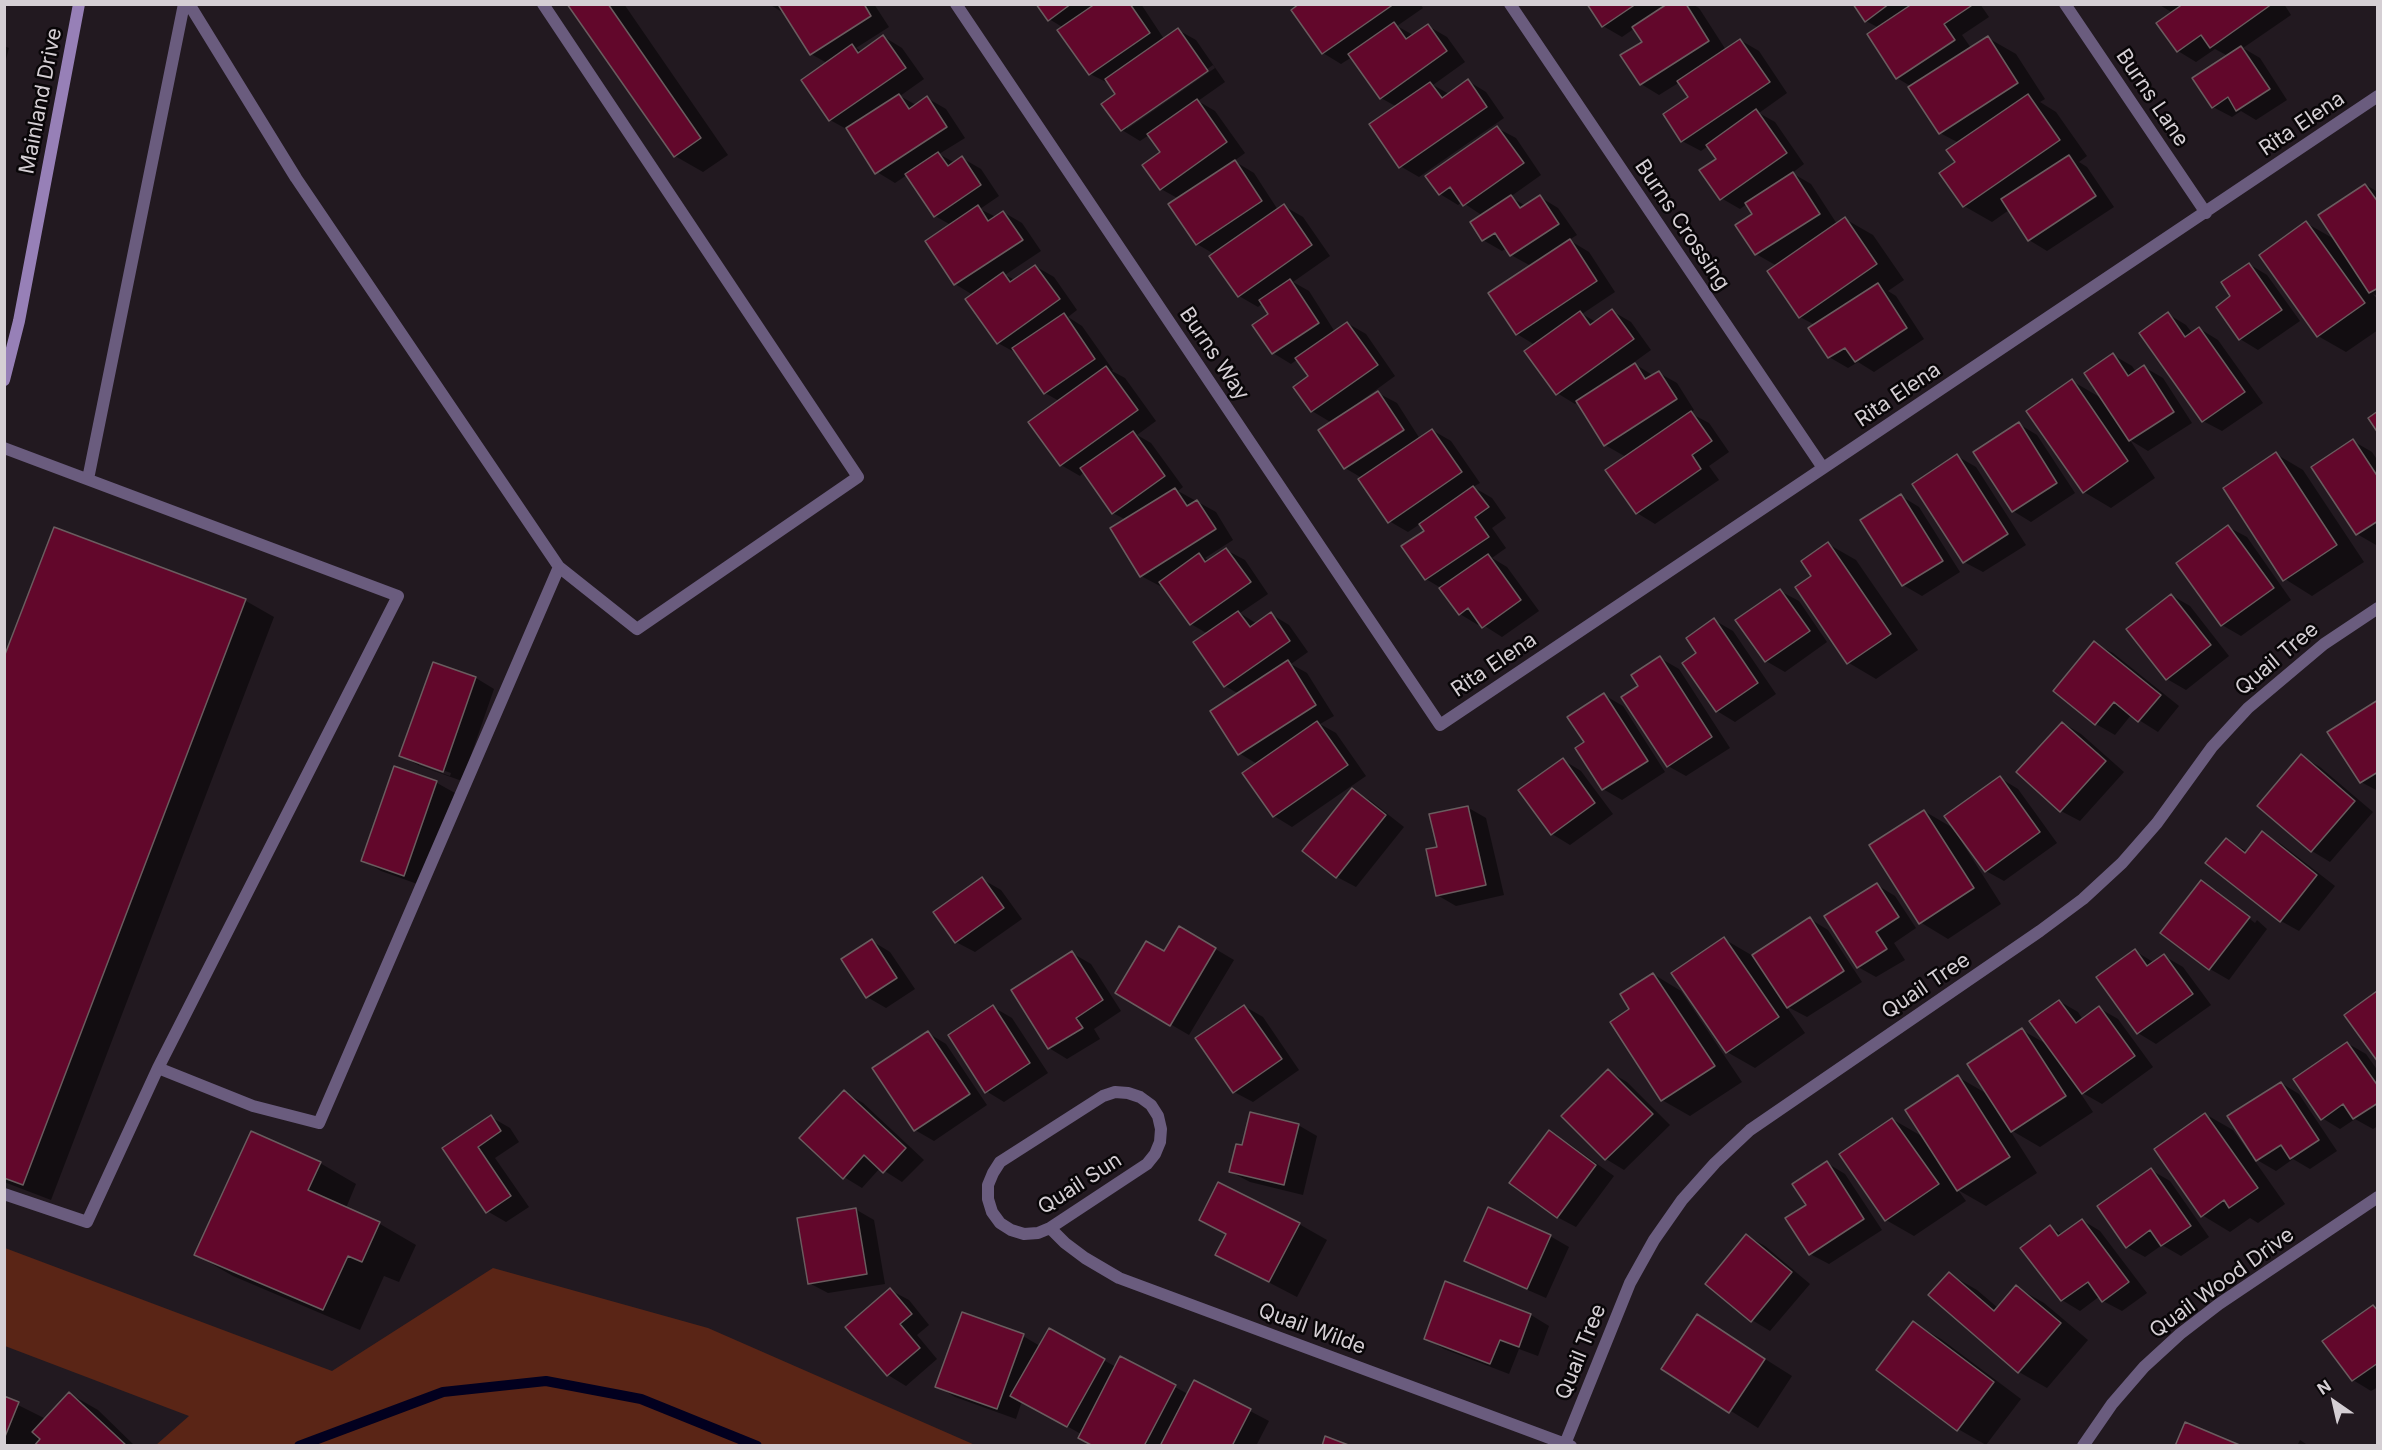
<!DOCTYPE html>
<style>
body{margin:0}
#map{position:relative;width:2382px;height:1450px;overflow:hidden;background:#221920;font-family:Inter,sans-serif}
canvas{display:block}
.frame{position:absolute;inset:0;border:6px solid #d5cfd4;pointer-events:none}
.north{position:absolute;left:2304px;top:1372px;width:60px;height:60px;-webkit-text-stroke:4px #090608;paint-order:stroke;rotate:326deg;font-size:16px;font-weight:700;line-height:24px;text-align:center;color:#d5cfd4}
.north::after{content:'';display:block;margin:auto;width:21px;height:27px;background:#d5cfd4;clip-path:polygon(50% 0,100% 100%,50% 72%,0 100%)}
</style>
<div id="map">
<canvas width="2382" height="1450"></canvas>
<div class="frame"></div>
<div class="north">N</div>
</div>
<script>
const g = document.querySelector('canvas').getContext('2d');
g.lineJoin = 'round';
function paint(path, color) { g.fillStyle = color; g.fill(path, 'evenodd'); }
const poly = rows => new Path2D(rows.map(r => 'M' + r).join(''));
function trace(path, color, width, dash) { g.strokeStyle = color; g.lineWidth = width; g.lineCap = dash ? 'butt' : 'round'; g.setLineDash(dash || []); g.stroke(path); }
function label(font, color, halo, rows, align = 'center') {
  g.font = font + ' Inter,sans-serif'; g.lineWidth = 5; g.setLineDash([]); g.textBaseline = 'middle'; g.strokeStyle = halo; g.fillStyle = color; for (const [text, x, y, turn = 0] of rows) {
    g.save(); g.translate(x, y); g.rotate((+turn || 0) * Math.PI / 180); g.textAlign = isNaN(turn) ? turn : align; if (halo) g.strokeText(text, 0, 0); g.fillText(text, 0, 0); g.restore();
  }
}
const green = poly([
 [5,1248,332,1371,493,1268,708,1328,975,1445,156,1445,189,1416,5,1346]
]);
const shadow = poly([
 [569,4,624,4,728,155,703,172,675,156],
 [769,4,874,4,889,27,856,48,863,52,884,37,902,48,924,79,900,96,916,105,927,98,946,109,965,138,939,154,955,163,962,158,981,169,999,196,980,209,996,217,1003,212,1022,223,1041,251,1005,275,1015,280,1035,266,1054,277,1077,310,1068,317,1082,326,1113,370,1112,371,1125,378,1156,421,1137,435,1151,443,1183,487,1178,491,1216,512,1233,540,1205,558,1210,561,1226,550,1245,560,1268,594,1240,613,1257,624,1271,614,1289,625,1308,652,1291,664,1307,673,1334,716,1320,724,1336,733,1366,776,1292,827,1274,816,1257,764,1239,753,1239,694,1225,686,1208,634,1191,624,1163,585,1160,586,1141,576,1126,520,1113,513,1084,472,1080,476,1061,465,1059,401,1045,393,1016,353,998,343,973,295,955,284,927,242,951,225,935,216,907,175,895,183,877,172,850,131,830,120,803,80,827,63,811,54,784,11,782,12],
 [1038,4,1141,4,1164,39,1178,30,1196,40,1225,82,1198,101,1215,111,1245,153,1234,161,1254,173,1278,210,1284,206,1303,217,1330,256,1293,282,1309,291,1335,332,1347,323,1366,334,1395,376,1358,403,1360,405,1378,393,1397,403,1420,439,1432,430,1451,441,1480,483,1473,487,1492,498,1506,518,1492,528,1506,548,1492,558,1507,567,1539,611,1502,637,1480,623,1478,625,1460,614,1441,588,1426,579,1403,546,1426,531,1420,524,1408,532,1389,521,1362,478,1345,468,1332,423,1312,411,1310,376,1298,359,1291,364,1273,353,1270,314,1263,303,1258,307,1239,296,1214,254,1197,244,1179,199,1161,189,1162,153,1149,135,1140,141,1122,130,1117,94,1110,84,1090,74,1059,31,1064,28,1049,19],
 [1213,65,1215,68,1127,129,1127,125],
 [1302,4,1420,4,1423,8,1397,26,1413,35,1428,26,1447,37,1465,62,1433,85,1449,94,1468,81,1486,92,1504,118,1419,177,1400,166,1397,107,1381,98,1352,57,1341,64,1323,53],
 [1588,4,1692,4,1699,8,1726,50,1740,40,1759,51,1787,93,1759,113,1775,122,1804,164,1792,173,1811,184,1837,224,1845,219,1873,235,1904,280,1888,291,1896,296,1924,339,1874,372,1858,362,1848,368,1829,357,1810,329,1815,325,1800,317,1777,266,1756,254,1754,215,1747,204,1740,209,1721,198,1718,159,1708,146,1701,151,1682,141,1690,98,1680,82,1659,95,1641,84,1644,42,1635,28,1622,37,1603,26],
 [1854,4,1980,4,1989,17,1962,35,1971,48,1988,38,2016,54,2045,99,2040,102,2056,112,2087,156,2079,162,2087,167,2114,207,2047,251,2029,240,2009,210,1992,222,1964,206,1957,163,1959,143,1940,133,1912,87,1897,78,1879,28,1866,21],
 [2158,4,2284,4,2291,15,2243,48,2260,58,2287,100,2256,120,2241,111,2232,117,2213,107,2228,56,2215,49,2196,62,2178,51,2173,13],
 [4,46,9,48,4,67],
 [1497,128,1516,138,1541,175,1510,197,1526,206,1540,197,1558,208,1577,235,1569,240,1589,252,1615,292,1582,314,1596,322,1612,311,1631,322,1651,350,1633,363,1654,376,1659,373,1677,383,1694,410,1690,413,1709,423,1729,452,1709,466,1719,480,1655,524,1637,513,1626,457,1605,445,1578,402,1575,404,1557,393,1535,345,1517,334,1531,266,1511,255,1507,248,1502,251,1483,240,1472,223,1483,216,1462,202,1458,205,1440,194],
 [2366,185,2378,192,2378,296,2373,294,2378,300,2378,330,2346,352,2318,336,2306,223,2336,240],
 [2249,264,2267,275,2300,321,2258,350,2240,339,2232,297],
 [2168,314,2186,325,2193,334,2200,329,2218,340,2263,403,2222,431,2203,421],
 [2113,355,2132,366,2136,372,2144,367,2163,378,2192,423,2148,451,2130,440,2155,478,2111,508,2084,492,2072,381,2103,399],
 [2019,424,2037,435,2075,493,2031,522,2013,511],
 [2353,441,2372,452,2378,461,2376,545,2357,534],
 [2276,454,2303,470,2364,562,2312,596,2285,579],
 [1957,456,1976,467,2026,545,1983,572,1964,562],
 [1901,496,1919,507,1960,572,1922,596,1903,585,1862,520],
 [2228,527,2247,537,2291,600,2241,636,2222,625],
 [55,529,246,601,274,617,51,1200,4,1182,4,661],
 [1828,544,1856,560,1918,650,1876,679,1849,663,1813,577],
 [1780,591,1799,601,1827,642,1785,672,1766,661],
 [2171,595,2190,606,2229,656,2186,690,2167,679,2128,630],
 [1714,620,1733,631,1776,694,1735,722,1717,711,1698,654],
 [2094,643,2113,653,2179,706,2158,732,2131,715,2115,735,2096,724,2055,691],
 [1660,658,1679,669,1730,748,1686,776,1668,766,1640,686],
 [434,664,476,678,494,689,462,781,420,766,401,756],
 [419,762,451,773,450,776,419,765],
 [1604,695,1623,706,1665,772,1622,800,1603,789,1586,743],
 [2378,702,2378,791,2361,782],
 [2063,723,2081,734,2124,772,2080,821,2061,811,2019,772],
 [2301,756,2320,767,2373,812,2330,862,2312,851,2259,806],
 [1563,760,1581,771,1613,814,1570,845,1552,834],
 [395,768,437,783,455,793,423,886,381,871,363,860],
 [2000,778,2018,789,2057,843,2004,881,1986,871],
 [1352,790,1371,801,1404,827,1356,887,1337,877,1304,850],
 [1467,807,1486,818,1504,895,1456,906,1437,895,1438,848],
 [1924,811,1953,828,2001,904,1948,939,1920,922],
 [2262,833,2281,844,2335,886,2299,931,2281,921,2227,840,2248,852],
 [982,879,1001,890,1022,919,975,952,956,942],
 [2201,882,2218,891,2218,894,2255,923,2257,920,2267,929,2229,980,2210,969,2162,933],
 [1877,885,1895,896,1916,928,1894,943,1905,960,1876,977,1858,967],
 [1810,919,1828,930,1862,982,1807,1017,1786,1006,1805,1033,1755,1068,1727,1052,1724,939,1753,956],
 [1180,928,1234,960,1189,1035,1117,993,1164,953],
 [872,941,890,952,915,989,886,1008,867,997],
 [2135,951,2153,962,2164,956,2183,967,2211,1005,2156,1044,2138,1033],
 [1072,953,1091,964,1121,1011,1094,1029,1100,1039,1067,1059,1049,1048],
 [1653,974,1681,991,1742,1082,1690,1116,1662,1100,1631,1009],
 [2059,1001,2078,1012,2083,1020,2099,1008,2118,1019,2153,1067,2102,1104,2079,1091,2093,1112,2040,1147,2009,1129,2037,1173,1986,1206,1958,1190,1966,1201,1914,1236,1886,1220,1892,1119,1925,1138,1958,1077,1989,1095,2022,1030,2048,1045],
 [1244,1006,1263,1017,1299,1070,1253,1102,1234,1092],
 [993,1007,1012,1018,1048,1073,1004,1102,986,1091],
 [928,1033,946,1044,987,1105,934,1141,915,1130],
 [2347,1043,2366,1054,2378,1071,2378,1126,2373,1129,2355,1119,2340,1129,2322,1118],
 [1608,1071,1627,1082,1670,1125,1624,1170,1606,1159],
 [2281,1083,2299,1094,2337,1151,2310,1169,2293,1159,2276,1171,2252,1157,2285,1204,2258,1223,2250,1218,2230,1232,2202,1215,2205,1114,2233,1130,2251,1155],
 [844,1092,863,1103,924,1160,902,1182,880,1168,862,1188,844,1177],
 [491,1117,510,1128,519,1142,495,1158,529,1207,506,1222,487,1211,445,1149],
 [1298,1125,1317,1136,1303,1195,1250,1182,1231,1172,1243,1147],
 [1550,1132,1568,1143,1614,1176,1576,1227,1557,1217],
 [320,1163,356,1184,346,1208,380,1224,416,1245,399,1282,384,1276,360,1330,233,1276,196,1255],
 [1827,1163,1845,1174,1882,1230,1829,1264,1810,1254,1808,1205],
 [2151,1170,2170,1181,2209,1237,2181,1256,2162,1245,2145,1257,2127,1247],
 [855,1209,874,1220,885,1284,828,1293,809,1283],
 [1201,1219,1299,1224,1327,1240,1297,1297,1245,1270,1227,1235],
 [2082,1220,2100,1231,2147,1293,2122,1311,2103,1301,2100,1296,2080,1311,2062,1300,2050,1227,2063,1235],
 [1550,1236,1569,1247,1546,1298,1485,1271,1466,1261],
 [1747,1236,1765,1246,1810,1284,1770,1331,1752,1320],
 [1949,1274,1977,1290,1998,1308,2016,1287,2044,1303,2088,1340,2047,1388,2019,1372],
 [1446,1283,1531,1315,1549,1326,1538,1356,1519,1349,1509,1374,1444,1349,1425,1338],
 [890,1290,909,1300,929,1325,917,1335,937,1359,906,1386,888,1375],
 [2373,1306,2378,1309,2378,1387,2371,1391,2353,1380],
 [1697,1316,1792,1376,1758,1428,1663,1368],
 [1913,1323,1941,1339,2021,1399,1986,1445,1958,1429],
 [1050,1330,1116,1367,1121,1358,1188,1394,1250,1411,1269,1421,1256,1446,1094,1446,1081,1434,1022,1401,1016,1419,955,1397,937,1386,1023,1336,1040,1346],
 [70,1394,98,1410,135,1446,4,1446,4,1398,46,1419],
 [2300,1440,2309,1446,2297,1446]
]);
const stream = poly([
 [299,1446,443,1392,546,1381,641,1399,757,1446]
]);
const building = poly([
 [567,4,608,4,701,138,674,157,567,4],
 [781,4,864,4,871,16,810,55,779,6,781,4],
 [1036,4,1071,4,1048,21,1036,4],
 [1095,4,1130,4,1150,33,1089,75,1057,30,1095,4],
 [1299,4,1394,4,1322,54,1291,10,1299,4],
 [1587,4,1636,4,1602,27,1587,4],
 [1667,4,1686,4,1709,41,1640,85,1620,55,1642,42,1632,27,1667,4],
 [1853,4,1889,4,1865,22,1853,4],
 [1912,4,1970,4,1971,6,1944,24,1955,40,1896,79,1867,34,1912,4],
 [2183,4,2272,4,2210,48,2201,35,2177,52,2156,23,2183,4],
 [1394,22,1406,39,1428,24,1447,51,1380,99,1348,54,1394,22],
 [1178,28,1208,71,1121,131,1101,104,1115,94,1105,79,1178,28],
 [883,35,906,68,829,121,801,80,852,44,858,53,883,35],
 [1988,36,2018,83,1939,134,1908,87,1988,36],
 [1740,39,1770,82,1681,142,1663,114,1688,97,1677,81,1740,39],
 [2241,46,2270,89,2236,111,2228,97,2212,108,2192,78,2241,46],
 [1468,79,1487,107,1399,168,1369,124,1430,82,1442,98,1468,79],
 [899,94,909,109,927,96,947,127,875,174,846,128,899,94],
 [2028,94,2060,140,1963,207,1939,173,1955,162,1946,150,2028,94],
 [1197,99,1227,142,1160,190,1142,165,1160,152,1147,134,1197,99],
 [1756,109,1787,153,1720,200,1699,170,1716,159,1706,145,1756,109],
 [1497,126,1524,163,1463,206,1450,187,1439,195,1425,176,1497,126],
 [938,152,948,166,962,156,981,185,934,217,905,174,938,152],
 [2069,155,2096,196,2028,241,2001,199,2069,155],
 [1235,160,1262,201,1196,245,1168,204,1235,160],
 [1793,172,1820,214,1755,255,1735,225,1752,214,1745,203,1793,172],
 [2365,184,2378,202,2378,288,2369,293,2318,215,2365,184],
 [1511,195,1520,208,1540,195,1559,224,1510,256,1495,233,1482,241,1470,222,1511,195],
 [1284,204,1312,245,1238,297,1209,256,1284,204],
 [978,205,988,221,1003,211,1023,240,954,285,925,241,978,205],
 [1845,217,1877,264,1799,318,1767,271,1845,217],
 [2306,221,2365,303,2317,337,2259,255,2306,221],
 [1570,239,1597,281,1516,335,1488,293,1570,239],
 [2249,263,2282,310,2239,340,2216,307,2230,296,2221,282,2249,263],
 [1035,265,1060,299,997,344,965,299,1003,272,1010,282,1035,265],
 [1290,279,1319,323,1272,354,1252,325,1268,314,1259,300,1290,279],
 [1878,283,1907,328,1855,362,1845,348,1828,358,1808,328,1878,283],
 [1612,309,1634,339,1556,395,1524,351,1580,311,1590,325,1612,309],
 [2168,312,2185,337,2199,327,2245,392,2202,422,2139,333,2168,312],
 [1064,313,1095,359,1044,394,1012,348,1064,313],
 [1347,322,1378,365,1311,412,1293,387,1308,376,1295,358,1347,322],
 [2113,353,2128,376,2144,365,2174,412,2129,441,2084,373,2113,353],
 [1635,363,1645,379,1659,371,1677,399,1604,446,1576,401,1635,363],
 [1106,366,1138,410,1060,466,1028,422,1106,366],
 [2072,379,2128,461,2083,493,2026,411,2072,379],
 [1378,391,1404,430,1344,469,1318,430,1378,391],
 [1691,411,1712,441,1692,455,1701,469,1636,514,1605,470,1691,411],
 [2378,411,2378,433,2368,418,2378,411],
 [2019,422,2057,483,2012,512,1973,452,2019,422],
 [1432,429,1462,472,1388,523,1358,479,1432,429],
 [1133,431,1165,476,1112,514,1080,468,1133,431],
 [2353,439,2378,477,2378,521,2356,535,2311,467,2353,439],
 [2276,452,2337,545,2283,581,2223,488,2276,452],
 [1957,454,2008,534,1963,563,1912,484,1957,454],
 [1473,486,1489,507,1475,517,1489,537,1425,580,1401,546,1424,531,1419,524,1473,486],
 [1175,488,1187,506,1197,500,1216,529,1140,577,1110,528,1175,488],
 [1901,494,1943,561,1902,586,1860,520,1901,494],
 [2228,525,2274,588,2221,626,2176,563,2228,525],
 [54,527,246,599,23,1185,4,1178,4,657,54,527],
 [1828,542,1891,634,1847,664,1795,587,1811,576,1801,561,1828,542],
 [1226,548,1251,582,1190,625,1159,582,1199,553,1205,562,1226,548],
 [1488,554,1521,600,1482,628,1468,608,1459,615,1439,588,1488,554],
 [1780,589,1810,631,1765,662,1735,620,1780,589],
 [2171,594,2211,645,2166,680,2126,629,2171,594],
 [1238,611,1250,627,1271,612,1290,641,1224,687,1193,642,1238,611],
 [1714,618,1758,683,1716,712,1682,663,1696,653,1686,638,1714,618],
 [2094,641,2161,695,2138,722,2114,702,2095,725,2053,691,2094,641],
 [1660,656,1712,737,1667,767,1621,697,1638,686,1631,675,1660,656],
 [1288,660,1316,705,1238,755,1210,711,1288,660],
 [433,662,476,677,443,772,399,756,433,662],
 [1604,693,1648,761,1602,790,1575,748,1584,742,1567,717,1604,693],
 [2378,700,2378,772,2360,783,2327,732,2378,700],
 [1317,721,1348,765,1273,817,1242,773,1317,721],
 [2062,722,2106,761,2060,812,2016,772,2062,722],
 [2301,754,2355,801,2311,852,2257,806,2301,754],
 [1563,758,1595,803,1551,835,1518,790,1563,758],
 [394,766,437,781,404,876,361,861,394,766],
 [2000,776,2040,832,1985,872,1944,816,2000,776],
 [1352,788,1386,815,1336,878,1302,851,1352,788],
 [1468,806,1486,885,1436,896,1426,849,1437,847,1429,814,1468,806],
 [1924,810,1974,888,1919,924,1869,845,1924,810],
 [2262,831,2317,875,2280,922,2205,863,2226,838,2245,853,2262,831],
 [982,877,1004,908,955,943,933,912,982,877],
 [2201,880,2250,917,2209,970,2160,933,2201,880],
 [1877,883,1899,917,1876,932,1887,949,1857,968,1824,916,1877,883],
 [1810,917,1844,971,1787,1008,1752,955,1810,917],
 [1179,926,1216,948,1170,1026,1115,993,1146,941,1164,951,1179,926],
 [1724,937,1779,1017,1726,1053,1671,973,1724,937],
 [872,939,897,978,866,998,841,959,872,939],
 [2135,949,2147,966,2164,954,2193,994,2137,1034,2096,977,2135,949],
 [1072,951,1103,1000,1076,1018,1083,1028,1048,1049,1011,990,1072,951],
 [1653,973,1715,1066,1661,1101,1610,1022,1629,1009,1620,994,1653,973],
 [2377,991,2378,992,2378,1062,2344,1015,2377,991],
 [2059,1000,2076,1023,2099,1006,2135,1056,2082,1094,2029,1021,2059,1000],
 [993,1005,1030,1063,985,1093,948,1035,993,1005],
 [1244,1005,1282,1059,1233,1093,1195,1038,1244,1005],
 [2022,1028,2066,1096,2011,1132,1967,1064,2022,1028],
 [928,1031,970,1094,914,1131,872,1068,928,1031],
 [2347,1042,2378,1086,2378,1103,2353,1119,2343,1104,2321,1120,2293,1079,2347,1042],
 [1608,1069,1653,1114,1605,1160,1561,1116,1608,1069],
 [1958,1075,2010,1157,1957,1191,1905,1110,1958,1075],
 [2281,1082,2319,1140,2290,1159,2281,1145,2256,1161,2227,1116,2281,1082],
 [844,1090,906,1148,883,1173,864,1155,843,1179,799,1138,844,1090],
 [1250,1112,1299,1124,1284,1185,1229,1172,1236,1144,1242,1145,1250,1112],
 [2205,1113,2258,1188,2229,1208,2224,1200,2201,1217,2154,1149,2205,1113],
 [491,1115,501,1131,478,1147,511,1196,486,1213,442,1148,491,1115],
 [1892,1118,1939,1184,1885,1221,1839,1154,1892,1118],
 [1549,1130,1596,1165,1557,1218,1509,1183,1549,1130],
 [251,1131,321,1162,308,1190,380,1222,362,1262,348,1256,323,1310,194,1255,251,1131],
 [1827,1161,1864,1219,1809,1255,1785,1218,1806,1205,1792,1184,1827,1161],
 [2151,1168,2191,1226,2161,1246,2150,1230,2126,1248,2097,1206,2151,1168],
 [1218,1182,1300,1223,1269,1282,1215,1255,1226,1234,1199,1220,1218,1182],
 [1488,1207,1551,1235,1527,1289,1464,1261,1488,1207],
 [856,1208,867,1274,808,1284,797,1218,856,1208],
 [2082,1219,2129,1282,2102,1302,2088,1282,2061,1301,2020,1248,2050,1225,2058,1236,2082,1219],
 [1746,1234,1792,1272,1751,1322,1705,1284,1746,1234],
 [1949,1272,1994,1311,2016,1285,2061,1323,2018,1373,1928,1295,1949,1272],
 [1445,1281,1531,1314,1519,1347,1500,1340,1490,1364,1424,1339,1445,1281],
 [890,1288,912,1314,900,1324,920,1348,887,1376,845,1327,890,1288],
 [2373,1305,2378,1311,2378,1363,2352,1381,2322,1341,2373,1305],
 [962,1312,1024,1334,997,1409,935,1387,962,1312],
 [1697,1314,1765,1359,1729,1413,1661,1369,1697,1314],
 [1913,1321,1994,1382,1957,1431,1876,1370,1913,1321],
 [1049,1328,1105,1359,1067,1427,1010,1396,1049,1328],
 [1120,1356,1176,1385,1144,1446,1093,1446,1078,1438,1120,1356],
 [1194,1380,1251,1409,1232,1446,1160,1446,1194,1380],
 [69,1392,127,1446,34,1446,40,1439,32,1432,69,1392],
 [4,1396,19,1402,4,1439,4,1396],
 [2185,1422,2242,1446,2175,1446,2185,1422],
 [1325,1436,1351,1446,1322,1446,1325,1436]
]);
const lane = poly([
 [543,4,858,477,637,629,559,567],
 [4,448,398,596,158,1068,87,1222,4,1194],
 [88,479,184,4],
 [158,1068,253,1106,319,1123,559,567,296,178,189,4]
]);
const street = poly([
 [956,4,1440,725,2378,96],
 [1510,4,1823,468],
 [2065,4,2206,213],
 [1115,1092,1128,1093,1140,1097,1151,1105,1158,1116,1161,1129,1160,1142,1155,1154,1147,1164,1050,1228,1038,1233,1024,1234,1011,1230,1000,1223,992,1212,988,1199,988,1185,993,1173,1000,1162,1103,1096,1115,1092],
 [1050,1228,1065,1243,1085,1258,1119,1278,1571,1446],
 [1565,1444,1630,1283,1654,1240,1682,1200,1715,1163,1750,1130,2040,931,2083,899,2122,863,2157,823,2212,747,2248,708,2324,644,2378,608],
 [2083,1446,2112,1404,2144,1367,2180,1334,2219,1304,2378,1197]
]);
const secondary = poly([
 [4,380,19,321,79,4]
]);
const streetNames = [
 ["Burns Lane",2152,98,56],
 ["Mainland Drive",41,101,-79],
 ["Rita Elena",2302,124,-34],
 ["Burns Crossing",1682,225,56],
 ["Burns Way",1214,354,56],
 ["Rita Elena",1898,395,-34],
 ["Quail Tree",2277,659,-40],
 ["Rita Elena",1494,665,-34],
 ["Quail Tree",1926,986,-34],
 ["Quail Sun",1080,1184,-33],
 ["Quail Wood Drive",2222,1283,-36],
 ["Quail Wilde",1312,1329,20],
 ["Quail Tree",1581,1352,-68]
];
paint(green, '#5a2516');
paint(shadow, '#0007');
trace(stream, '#02001f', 10);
paint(building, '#62072b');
trace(building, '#6a5c5f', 1.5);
trace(lane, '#6a5c7e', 12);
trace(street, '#6a5c7e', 12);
trace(secondary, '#9780b7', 12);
label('21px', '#d5cfd4', '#090608', streetNames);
</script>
